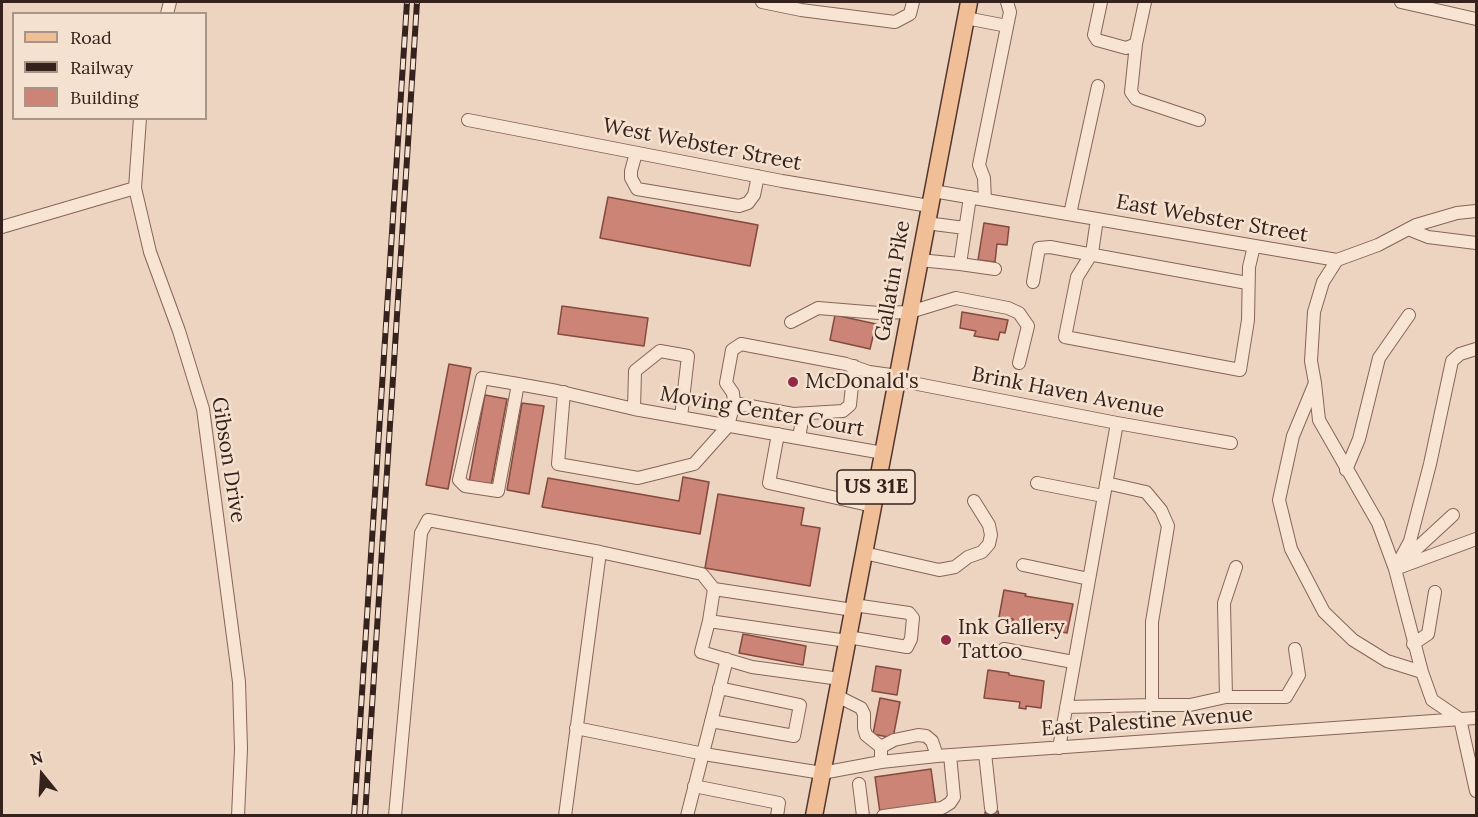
<!DOCTYPE html>
<style>
body{margin:0}
#map{position:relative;width:1478px;height:817px;overflow:hidden;background:#edd4c0;font-family:Lora,serif}
canvas{display:block}
.frame{position:absolute;inset:0;border:3px solid #35221c;pointer-events:none}
.legend{position:absolute;left:12px;top:12px;width:195px;height:108px;box-sizing:border-box;background:#f4e1cf;border:2px solid #a89587;margin:0;padding:8px 10px;list-style:none;font-size:18px;color:#35221c}
.legend li{display:flex;align-items:center;gap:12px;height:30px}
.legend b{width:30px;border:2px solid #a89587}
.north{position:absolute;left:12px;top:745px;width:60px;height:60px;-webkit-text-stroke:4px #f4e1cf;paint-order:stroke;rotate:342deg;font-size:16px;font-weight:700;line-height:24px;text-align:center;color:#35221c}
.north::after{content:'';display:block;margin:auto;width:21px;height:27px;background:#35221c;clip-path:polygon(50% 0,100% 100%,50% 72%,0 100%)}
</style>
<div id="map">
<canvas width="1478" height="817"></canvas>
<div class="frame"></div>
<ul class="legend">
<li><b style="height:8px;background:#f0bf97"></b>Road</li>
<li><b style="height:8px;background:#35221c"></b>Railway</li>
<li><b style="height:16px;background:#cb8476"></b>Building</li>
</ul>
<div class="north">N</div>
</div>
<script>
const g = document.querySelector('canvas').getContext('2d');
g.lineJoin = 'round';
function paint(path, color) { g.fillStyle = color; g.fill(path, 'evenodd'); }
const poly = rows => new Path2D(rows.map(r => 'M' + r).join(''));
function trace(path, color, width, dash) { g.strokeStyle = color; g.lineWidth = width; g.lineCap = dash ? 'butt' : 'round'; g.setLineDash(dash || []); g.stroke(path); }
function label(font, color, halo, rows, align = 'center') {
  g.font = font + ' Lora,serif'; g.lineWidth = 5; g.setLineDash([]); g.textBaseline = 'middle'; g.strokeStyle = halo; g.fillStyle = color; for (const [text, x, y, turn = 0] of rows) {
    g.save(); g.translate(x, y); g.rotate((+turn || 0) * Math.PI / 180); g.textAlign = isNaN(turn) ? turn : align; if (halo) g.strokeText(text, 0, 0); g.fillText(text, 0, 0); g.restore();
  }
}
const building = poly([
 [608,197,758,225,750,266,600,238,608,197],
 [984,223,1009,227,1007,245,997,244,995,262,978,260,984,223],
 [562,306,648,318,644,346,558,334,562,306],
 [962,312,1008,320,1005,333,1000,332,998,340,974,336,976,331,960,328,962,312],
 [835,315,876,324,870,349,830,340,835,315],
 [449,364,471,368,448,489,426,485,449,364],
 [485,395,507,399,491,486,469,482,485,395],
 [522,403,544,406,529,494,507,490,522,403],
 [683,477,709,482,700,534,542,507,548,478,679,501,683,477],
 [718,494,804,508,801,525,820,528,810,586,705,568,718,494],
 [1004,590,1026,594,1025,596,1073,604,1067,633,1012,622,1013,619,999,617,1004,590],
 [743,634,806,646,803,665,739,653,743,634],
 [876,666,901,670,897,695,872,691,876,666],
 [988,670,1009,673,1009,675,1044,681,1041,708,1026,706,1026,709,1019,708,1020,702,984,698,988,670],
 [880,698,900,702,893,738,873,734,880,698],
 [931,769,936,805,880,813,875,777,931,769],
 [998,811,999,816,985,816,985,812,998,811]
]);
const minor = poly([
 [762,2,801,10,895,22,910,14,913,2],
 [1101,2,1094,35,1097,40,1126,48,1136,44,1145,2],
 [1401,2,1476,19],
 [167,14,170,2],
 [966,18,1007,26],
 [1136,44,1131,92,1136,99,1199,120],
 [140,118,135,188,150,252,179,331,203,409,239,682,241,749,238,816],
 [468,120,782,181,929,206],
 [636,153,631,171,631,178,637,189,739,206,748,203,754,195,758,176],
 [933,191,1337,260,1378,245,1416,225,1457,213,1476,211],
 [985,200,984,178,979,165,1010,12,1007,2],
 [1070,214,1098,86],
 [1097,219,1092,253,1077,277,1065,337,1240,370,1248,320,1249,267,1254,246],
 [926,223,965,228],
 [2,227,135,188],
 [1408,229,1428,237,1476,243],
 [919,260,960,264,970,197],
 [1337,260,1323,282,1314,312,1311,361,1315,383,1319,420,1378,523,1395,569,1422,672],
 [960,264,995,269],
 [1033,282,1039,248,1050,247,1247,283],
 [791,322,818,308,879,313,910,312,956,298,1008,308,1019,313,1028,326,1019,363],
 [897,380,1117,423,1231,443],
 [1315,383,1293,436,1279,500,1291,549,1324,612,1353,640,1387,661,1422,672,1432,700,1460,719,1476,791],
 [518,384,498,491,465,486,459,480,482,378,518,384,557,391,634,409,883,453],
 [564,392,558,464,638,478,694,464,728,426,734,403,733,393,726,383,732,350,741,344,846,364,869,372,898,376],
 [734,403,793,414,843,411,850,405,854,366],
 [634,409,635,371,660,351,688,356,681,417],
 [778,434,769,483,873,506],
 [799,438,803,414],
 [1346,470,1359,439,1379,358,1409,315],
 [1037,483,1103,496],
 [864,553,939,570,955,567,968,557,982,552,989,544,991,535,989,525,974,501],
 [1402,562,1453,515],
 [1023,565,1089,579],
 [1395,569,1410,541,1430,464,1452,361,1460,354,1476,349],
 [1395,569,1476,539],
 [709,621,847,641],
 [848,637,907,647,911,639,913,618,909,613,854,605],
 [1413,644,1428,634,1435,592],
 [1004,649,1073,662],
 [840,679,752,667,701,652,709,621,714,589,853,610],
 [837,696,861,708,864,714,864,728,866,735,881,747],
 [1226,697,1286,697,1299,675,1295,649],
 [1152,705,1190,705,1226,697,1224,603,1236,567],
 [1066,707,1152,705,1152,622,1168,526,1161,510,1146,492,1106,483],
 [711,721,794,736,800,705,719,688],
 [576,728,704,754,822,773,881,762,937,756,1476,718],
 [1059,748,1117,423],
 [985,753,991,808],
 [881,762,881,747,894,740,918,735,926,736,932,741,937,756],
 [859,784,863,816],
 [694,786,779,803,777,816],
 [395,816,421,533,428,520,600,552],
 [565,816,600,552,702,574,714,589],
 [687,816,727,659],
 [883,816,942,808,950,803,954,797,950,755]
]);
const major = poly([
 [814,816,969,2]
]);
const rail = poly([
 [354,816,407,2],
 [365,816,417,2]
]);
const markers = [
 [793,382,6,"#932944"],
 [946,640,6,"#932944"]
];
const shields = [
 [876,487,78]
];
const shieldNames = [
 ["US 31E",876,487]
];
const streetNames = [
 ["West Webster Street",702,145,11],
 ["East Webster Street",1212,219,10],
 ["Gallatin Pike",893,281,-80],
 ["Brink Haven Avenue",1068,393,11],
 ["Moving Center Court",762,412,10],
 ["Gibson Drive",228,460,81],
 ["East Palestine Avenue",1147,722,-4]
];
const poiNames = [
 ["McDonald's",805,382],
 ["Ink Gallery",958,628],
 ["Tattoo",958,652]
];
paint(building, '#cb8476');
trace(building, '#84493f', 1.5);
trace(minor, '#856558', 14);
trace(major, '#53352d', 19);
trace(minor, '#f8e4d3', 12);
trace(major, '#f0bf97', 16);
trace(rail, '#35221c', 6);
trace(rail, '#f4e1cf', 4, [11]);
for (const [x, y, r, color] of markers) { const dot = new Path2D(); dot.arc(x, y, r, 0, 2 * Math.PI); g.fillStyle = color; g.fill(dot); trace(dot, '#f4e1cf', 2); }
for (const [x, y, w] of shields) { const box = new Path2D(); box.roundRect(x - w / 2, y - 17, w, 34, 4.5); g.fillStyle = '#f4e1cf'; g.fill(box); trace(box, '#35221c', 1.5); }
label('bold 20px', '#35221c', null, shieldNames);
label('21px', '#35221c', '#f4e1cf', streetNames);
label('21px', '#35221c', '#f4e1cf', poiNames, 'left');
</script>
